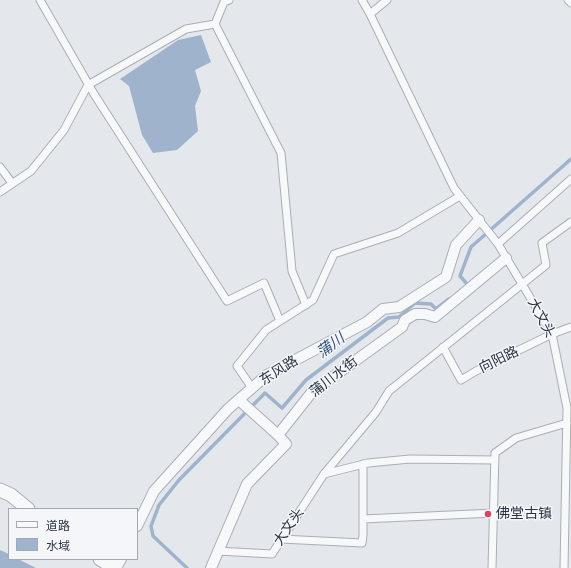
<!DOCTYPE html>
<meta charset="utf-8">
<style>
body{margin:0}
#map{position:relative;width:571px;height:568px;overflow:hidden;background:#e4e7ec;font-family:"Fira Sans Condensed","Noto Sans SC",sans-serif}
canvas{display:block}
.legend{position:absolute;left:8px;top:508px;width:130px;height:52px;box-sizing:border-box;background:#f4f6f9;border:1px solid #a4a8b1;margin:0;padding:5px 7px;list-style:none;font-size:12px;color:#2b3445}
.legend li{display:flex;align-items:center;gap:8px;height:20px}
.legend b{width:20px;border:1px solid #a4a8b1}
</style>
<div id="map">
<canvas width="571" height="568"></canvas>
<ul class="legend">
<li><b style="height:5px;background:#f7f8fa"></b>道路</li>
<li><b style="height:11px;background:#9fb4cc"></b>水域</li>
</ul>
</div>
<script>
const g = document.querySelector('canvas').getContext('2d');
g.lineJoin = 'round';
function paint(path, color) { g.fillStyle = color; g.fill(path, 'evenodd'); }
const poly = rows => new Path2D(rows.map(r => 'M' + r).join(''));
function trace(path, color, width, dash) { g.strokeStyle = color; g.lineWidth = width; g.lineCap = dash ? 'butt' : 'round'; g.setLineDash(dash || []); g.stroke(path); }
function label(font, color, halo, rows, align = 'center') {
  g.font = font + ' "Fira Sans Condensed","Noto Sans SC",sans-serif'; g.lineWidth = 3; g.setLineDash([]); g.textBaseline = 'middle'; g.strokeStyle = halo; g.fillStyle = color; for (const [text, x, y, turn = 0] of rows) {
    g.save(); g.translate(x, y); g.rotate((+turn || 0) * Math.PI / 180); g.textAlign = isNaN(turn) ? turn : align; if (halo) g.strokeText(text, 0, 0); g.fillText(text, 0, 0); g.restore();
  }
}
const water = poly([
 [201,35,211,62,195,70,201,91,195,106,198,131,177,150,153,153,142,135,129,86,120,79,178,40],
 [0,550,9,554,9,559,18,559,36,568,0,568]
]);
const stream = poly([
 [465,287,468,285,460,276,471,247,571,159],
 [187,568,153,536,151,526,159,505,179,480,265,393,282,408,306,380,388,318,399,317,415,303,431,304,436,309,449,299]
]);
const service = poly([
 [40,0,94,94,227,301,264,283,280,321],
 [229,0,224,2,215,24,281,153,292,271,306,305],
 [362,0,370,14],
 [387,0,370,14,454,188,498,244,552,334,567,408,564,568],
 [568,0,571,3],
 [0,167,12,183],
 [0,192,31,171,64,130,88,85,186,29,215,24],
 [498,244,571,179],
 [443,347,461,380,476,371,552,334,571,327],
 [252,388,237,366,266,330,313,300,334,254,398,233,460,196],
 [324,474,368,463,410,459,495,460],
 [363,519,494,513],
 [281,539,362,543,363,535,363,464],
 [217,551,272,554,324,474,376,412,389,391,546,265,542,243,571,222],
 [492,568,495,453,516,438,567,423]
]);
const pedestrian = poly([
 [239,400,278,435],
 [137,526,154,491,228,409,252,388,267,375,367,322,383,309,399,307,446,277,456,245,479,220],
 [116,568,121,559],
 [211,568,247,484,286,444,278,435,312,392,402,327,405,320,415,314,425,314,435,317,506,258]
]);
const minor = poly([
 [0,490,11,495,28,509],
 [100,559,115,568]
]);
const markers = [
 [488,514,4,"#d1495b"]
];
const streetNames = [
 ["大文头",541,318,62],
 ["向阳路",499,360,-26],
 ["东风路",279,371,-32],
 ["蒲川水街",334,377,-38],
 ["大文头",289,527,-56]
];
const poiNames = [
 ["佛堂古镇",496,514]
];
const waterNames = [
 ["蒲川",331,346,-37]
];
paint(water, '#9fb4cc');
trace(stream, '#9fb4cc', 3.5);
trace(service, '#a9aeb7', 9);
trace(pedestrian, '#a9aeb7', 12);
trace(minor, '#a9aeb7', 15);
trace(service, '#f7f8fa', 7);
trace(pedestrian, '#f7f8fa', 10);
trace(minor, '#f7f8fa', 13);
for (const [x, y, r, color] of markers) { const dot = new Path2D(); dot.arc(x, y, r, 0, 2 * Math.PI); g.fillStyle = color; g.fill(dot); trace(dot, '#f4f6f9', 1.5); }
label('14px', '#2b3445', '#f4f6f9', streetNames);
label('14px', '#2b3445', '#f4f6f9', poiNames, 'left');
label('italic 15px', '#34527a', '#f4f6f9', waterNames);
</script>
